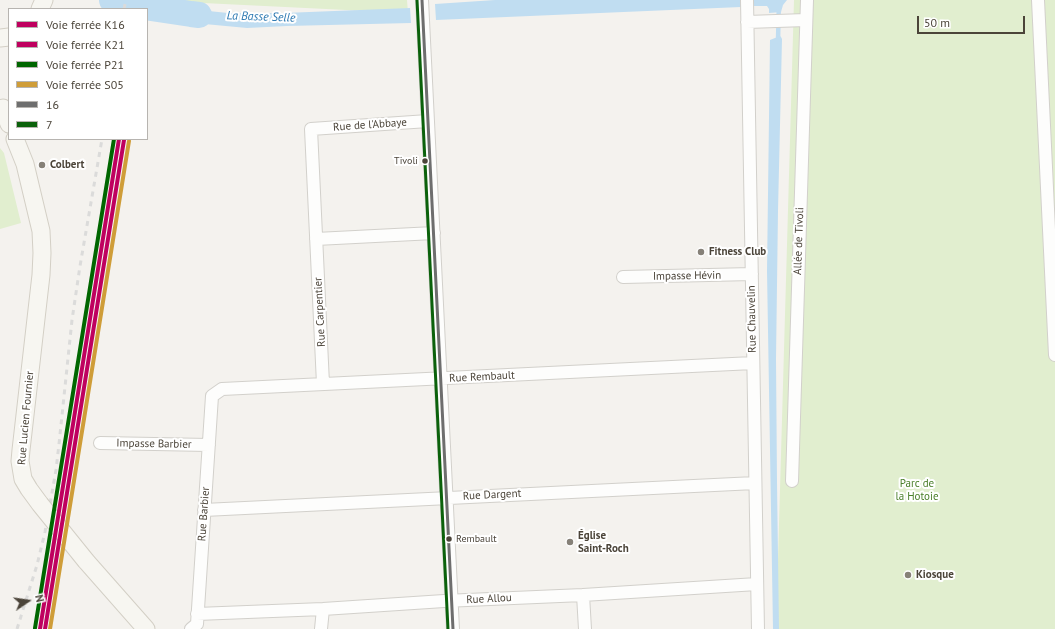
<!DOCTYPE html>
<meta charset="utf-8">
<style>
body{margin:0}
#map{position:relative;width:1055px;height:629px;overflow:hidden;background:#f4f2ee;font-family:"PT Sans",sans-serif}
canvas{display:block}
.legend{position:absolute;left:8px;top:8px;width:140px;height:132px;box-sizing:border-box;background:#fff;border:1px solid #b7b4b0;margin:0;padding:5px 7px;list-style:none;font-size:12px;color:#4b4439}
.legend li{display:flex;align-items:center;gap:8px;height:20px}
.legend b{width:20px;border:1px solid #b7b4b0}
.north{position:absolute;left:8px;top:581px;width:40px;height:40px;-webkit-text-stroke:3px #fff;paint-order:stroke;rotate:77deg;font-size:11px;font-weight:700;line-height:16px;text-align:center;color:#4b4439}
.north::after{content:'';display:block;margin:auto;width:14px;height:18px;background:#4b4439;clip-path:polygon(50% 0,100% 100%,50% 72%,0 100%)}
.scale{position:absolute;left:917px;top:16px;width:108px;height:18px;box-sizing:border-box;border:2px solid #4b4439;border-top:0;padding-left:5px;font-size:12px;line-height:14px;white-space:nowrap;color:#4b4439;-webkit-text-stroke:3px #fff;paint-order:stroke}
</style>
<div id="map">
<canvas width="1055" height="629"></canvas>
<ul class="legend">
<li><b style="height:5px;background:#bf005f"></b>Voie ferrée K16</li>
<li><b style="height:5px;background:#bf005f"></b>Voie ferrée K21</li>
<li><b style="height:5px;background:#060"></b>Voie ferrée P21</li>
<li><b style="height:5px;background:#cf9d38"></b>Voie ferrée S05</li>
<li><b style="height:5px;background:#6e6e6e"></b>16</li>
<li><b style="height:5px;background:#0b610b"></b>7</li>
</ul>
<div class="north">N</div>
<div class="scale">50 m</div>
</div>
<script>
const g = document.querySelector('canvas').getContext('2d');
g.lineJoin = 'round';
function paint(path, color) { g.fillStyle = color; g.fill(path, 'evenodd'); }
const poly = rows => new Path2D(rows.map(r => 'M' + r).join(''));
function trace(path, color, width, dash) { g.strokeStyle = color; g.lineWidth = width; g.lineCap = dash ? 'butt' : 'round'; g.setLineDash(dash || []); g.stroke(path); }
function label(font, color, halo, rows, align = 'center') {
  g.font = font + ' "PT Sans",sans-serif'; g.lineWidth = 4; g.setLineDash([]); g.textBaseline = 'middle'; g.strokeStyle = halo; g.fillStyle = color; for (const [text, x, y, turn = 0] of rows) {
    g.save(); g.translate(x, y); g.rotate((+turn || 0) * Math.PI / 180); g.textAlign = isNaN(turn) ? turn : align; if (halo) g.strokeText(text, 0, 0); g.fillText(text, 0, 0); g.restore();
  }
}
const green = poly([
 [162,0,407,0,408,13,162,1],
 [794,0,1055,0,1055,629,776,629],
 [0,148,4,153,21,223,0,229]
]);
const water = poly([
 [495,0,740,0,741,7,436,20,435,4],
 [753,0,787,0,783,5,781,12,769,13,769,9,767,6,753,6],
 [165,5,179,8,228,13,284,13,410,8,411,23,287,26,247,28,162,20],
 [780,36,781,37,782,39,778,211,776,359,777,482,779,629,773,629,767,271,770,40]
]);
const stream = poly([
 [778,41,779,0]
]);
const river = poly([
 [112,0,117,3,191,14,199,15]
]);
const street = poly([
 [422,0,453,629],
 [747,0,758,629],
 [1038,0,1055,355],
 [747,22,806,20],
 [316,239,434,233],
 [623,277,752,274],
 [323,384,311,129,428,121],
 [100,443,209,445],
 [792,481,807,0],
 [204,510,755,483],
 [583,595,585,629],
 [197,614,323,609,444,601,583,595,757,584],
 [191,629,197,624,212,396,222,389,753,363],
 [321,629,323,609]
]);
const secondary = poly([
 [40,9,44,0],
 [0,38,9,37],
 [3,108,9,124],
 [15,139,25,164,41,231,42,253,41,275,21,450,20,461,23,479,29,489,40,504],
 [86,561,146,629]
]);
const rail = poly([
 [124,9,126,0],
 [17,629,37,565,45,532,56,470,59,444,72,320,80,266,102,139]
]);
const secondaryBridge = poly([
 [40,504,86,561]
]);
const bus1 = poly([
 [422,0,453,629]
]);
const bus2 = poly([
 [417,0,448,629]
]);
const rail1 = poly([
 [40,629,119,139]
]);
const rail2 = poly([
 [45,629,124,140]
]);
const rail3 = poly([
 [35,628,114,139]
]);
const rail4 = poly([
 [50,629,129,141]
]);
const markers = [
 [425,161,3.5,"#4b4439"],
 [42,165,4,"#868178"],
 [701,252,4,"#868178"],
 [449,539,3.5,"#4b4439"],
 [570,542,4,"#868178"],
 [908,575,4,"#868178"]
];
const busNames = [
 ["Tivoli",418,161],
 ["Rembault",456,539,"left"]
];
const streetNames = [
 ["Rue de l'Abbaye",370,125,-4],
 ["Allée de Tivoli",799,241,-88],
 ["Impasse Hévin",687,276,-1],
 ["Rue Carpentier",320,312,-93],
 ["Rue Chauvelin",752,319,-91],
 ["Rue Rembault",482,377,-3],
 ["Rue Lucien Fournier",26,418,-85],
 ["Impasse Barbier",154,444,1],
 ["Rue Dargent",492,495,-3],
 ["Rue Barbier",204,514,-86],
 ["Rue Allou",489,599,-3]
];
const poiNames = [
 ["Colbert",50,165],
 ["Fitness Club",709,252],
 ["Église",578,536],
 ["Saint-Roch",578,549],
 ["Kiosque",916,575]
];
const parkNames = [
 ["Parc de",917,484],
 ["la Hotoie",917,497]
];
const waterNames = [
 ["La Basse Selle",261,17,2]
];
paint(green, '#e1eecf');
paint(water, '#c0ddf1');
trace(stream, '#c0ddf1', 4.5);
trace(river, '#c0ddf1', 26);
trace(street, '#d2d0cb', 14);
trace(secondary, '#d3cfc5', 19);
trace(street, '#fdfdfc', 12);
trace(secondary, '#f7f6f1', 17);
trace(rail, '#dbdbda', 3, [5, 5]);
trace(secondaryBridge, '#d3cfc5', 19, []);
trace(secondaryBridge, '#f7f6f1', 17);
trace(bus1, '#6e6e6e', 3);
trace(bus2, '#0b610b', 3);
trace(rail1, '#bf005f', 4);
trace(rail2, '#bf005f', 4);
trace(rail3, '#060', 4);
trace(rail4, '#cf9d38', 4);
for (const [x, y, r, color] of markers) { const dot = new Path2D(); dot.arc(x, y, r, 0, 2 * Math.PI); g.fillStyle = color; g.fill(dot); trace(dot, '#fff', 1.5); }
label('10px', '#4b4439', '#fff', busNames, 'right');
label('11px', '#4b4439', '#fff', streetNames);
label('bold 11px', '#4b4439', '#fff', poiNames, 'left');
label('11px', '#4a7f2a', '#fff', parkNames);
label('italic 12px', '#2e7ab2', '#fff', waterNames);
</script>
